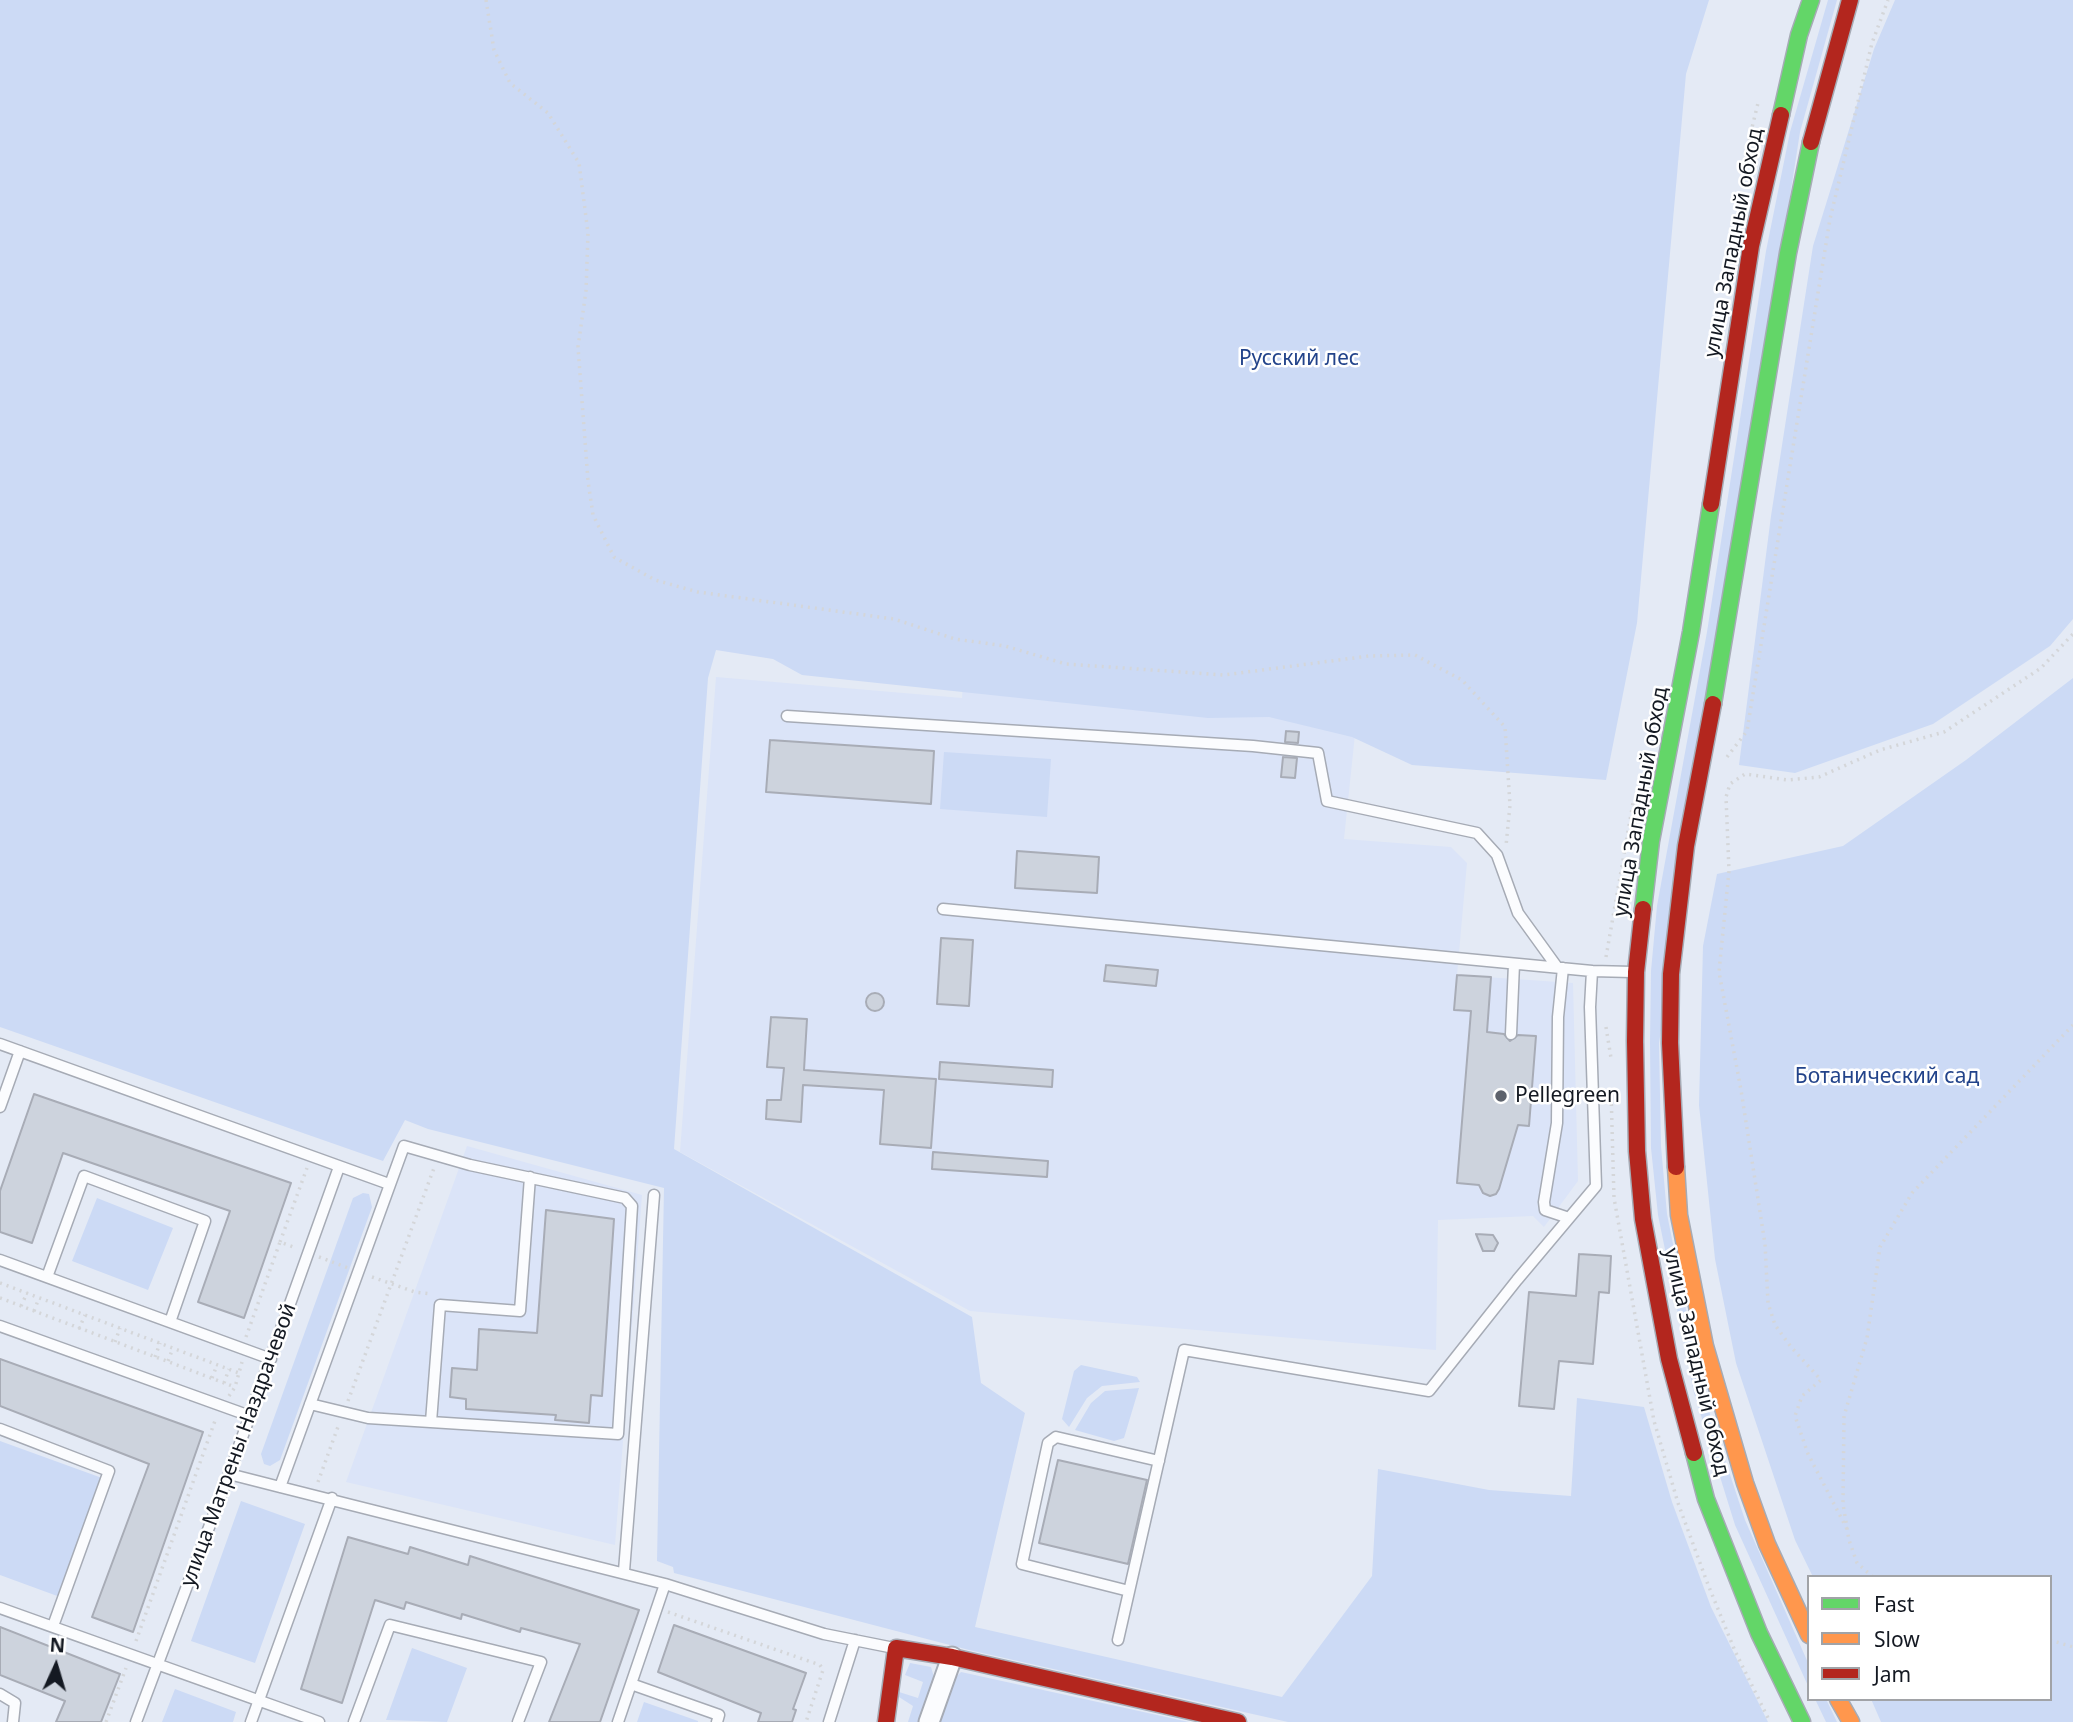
<!DOCTYPE html>
<meta charset="utf-8">
<style>
body{margin:0}
#map{position:relative;width:2073px;height:1722px;overflow:hidden;background:#e4eaf5;font-family:"Noto Sans",sans-serif}
canvas{display:block}
.legend{position:absolute;left:1807px;top:1575px;width:245px;height:126px;box-sizing:border-box;background:#fff;border:2px solid #a1a3a7;margin:0;padding:9px 12px;list-style:none;font-size:21px;color:#141922}
.legend li{display:flex;align-items:center;gap:14px;height:35px}
.legend b{width:35px;border:2px solid #a1a3a7}
.north{position:absolute;left:21px;top:1631px;width:70px;height:70px;-webkit-text-stroke:5px #fff;paint-order:stroke;rotate:4deg;font-size:19px;font-weight:700;line-height:28px;text-align:center;color:#141922}
.north::after{content:'';display:block;margin:auto;width:24px;height:32px;background:#141922;clip-path:polygon(50% 0,100% 100%,50% 72%,0 100%)}
</style>
<div id="map">
<canvas width="2073" height="1722"></canvas>
<ul class="legend">
<li><b style="height:9px;background:#63d668"></b>Fast</li>
<li><b style="height:9px;background:#ff974d"></b>Slow</li>
<li><b style="height:9px;background:#b3261e"></b>Jam</li>
</ul>
<div class="north">N</div>
</div>
<script>
const g = document.querySelector('canvas').getContext('2d');
g.lineJoin = 'round';
function paint(path, color) { g.fillStyle = color; g.fill(path, 'evenodd'); }
const poly = rows => new Path2D(rows.map(r => 'M' + r).join(''));
function trace(path, color, width, dash) { g.strokeStyle = color; g.lineWidth = width; g.lineCap = dash ? 'butt' : 'round'; g.setLineDash(dash || []); g.stroke(path); }
function label(font, color, halo, rows, align = 'center') {
  g.font = font + ' "Noto Sans",sans-serif'; g.lineWidth = 5; g.setLineDash([]); g.textBaseline = 'middle'; g.strokeStyle = halo; g.fillStyle = color; for (const [text, x, y, turn = 0] of rows) {
    g.save(); g.translate(x, y); g.rotate((+turn || 0) * Math.PI / 180); g.textAlign = isNaN(turn) ? turn : align; if (halo) g.strokeText(text, 0, 0); g.fillText(text, 0, 0); g.restore();
  }
}
const built = poly([
 [716,677,962,698,963,681,1356,725,1344,839,1451,847,1467,863,1457,975,1573,983,1578,1181,1544,1227,1533,1216,1438,1220,1436,1350,970,1311,680,1152],
 [467,1146,642,1195,615,1545,346,1482]
]);
const green = poly([
 [0,0,1709,0,1686,74,1637,623,1606,780,1412,765,1352,737,1269,717,1208,718,802,675,773,659,716,650,708,678,674,1149,972,1317,981,1383,1025,1413,975,1627,1282,1697,1372,1576,1378,1469,1489,1490,1571,1496,1577,1398,1644,1407,1672,1502,1711,1607,1768,1722,1288,1722,969,1650,674,1573,673,1567,657,1561,664,1188,428,1129,405,1120,383,1161,0,1027],
 [1828,0,1837,0,1800,132,1659,1043,1661,1146,1667,1214,1702,1390,1745,1520,1809,1665,1809,1688,1735,1525,1694,1393,1658,1215,1651,1148,1650,1042,1651,971,1657,906,1707,632,1766,251,1790,132],
 [1895,0,2073,0,2073,619,2050,646,1933,724,1795,773,1739,765,1771,516,1813,246,1874,49],
 [2073,678,2073,1722,1881,1722,1871,1699,2050,1699,2050,1577,1813,1577,1795,1540,1736,1363,1715,1259,1699,1105,1703,946,1717,874,1843,846,1966,760],
 [944,752,1051,759,1047,817,940,809],
 [363,1193,369,1194,372,1207,280,1460,270,1466,264,1464,261,1454,353,1198],
 [97,1198,173,1228,148,1290,72,1261],
 [1081,1365,1137,1377,1140,1382,1102,1386,1087,1398,1069,1427,1062,1419,1074,1371],
 [1139,1388,1124,1438,1114,1441,1075,1430,1091,1403,1105,1391],
 [0,1441,102,1478,60,1597,0,1575],
 [241,1501,305,1524,255,1663,191,1641],
 [412,1648,467,1668,447,1722,386,1720],
 [910,1663,931,1667,934,1677,918,1722,908,1722,913,1706,899,1697,899,1692,918,1698,923,1682,905,1675],
 [961,1672,1189,1722,938,1722,953,1680],
 [175,1689,236,1712,233,1722,162,1722],
 [1815,1699,1826,1699,1837,1722,1826,1722],
 [644,1702,698,1721,698,1722,637,1722]
]);
const building = poly([
 [1286,731,1299,732,1298,743,1285,742,1286,731],
 [770,740,934,751,931,804,766,792,770,740],
 [1283,757,1297,758,1295,778,1281,777,1283,757],
 [1017,851,1099,857,1097,893,1015,888,1017,851],
 [941,938,973,940,969,1006,937,1004,941,938],
 [1106,965,1158,970,1156,986,1104,981,1106,965],
 [1457,975,1491,977,1487,1032,1504,1034,1510,1041,1518,1035,1536,1036,1529,1126,1518,1125,1499,1189,1496,1194,1490,1196,1483,1193,1479,1185,1457,1183,1471,1011,1454,1010,1457,975],
 '866 1002a9 9 0 1 1 18 0a9 9 0 1 1-18 0Z',
 [771,1017,807,1019,804,1070,936,1079,931,1148,880,1144,884,1090,803,1085,801,1122,766,1119,767,1100,781,1100,784,1068,767,1067,771,1017],
 [940,1062,1053,1070,1052,1087,939,1079,940,1062],
 [34,1094,291,1183,244,1318,198,1302,230,1211,63,1153,32,1243,0,1232,0,1191,34,1094],
 [933,1152,1048,1161,1047,1177,932,1169,933,1152],
 [546,1210,614,1219,602,1396,591,1395,589,1423,555,1420,556,1415,466,1409,466,1399,450,1397,452,1368,477,1370,479,1329,537,1333,546,1210],
 [1476,1234,1493,1235,1498,1243,1494,1251,1483,1251,1476,1234],
 [1579,1254,1611,1256,1609,1293,1599,1292,1593,1364,1559,1361,1554,1409,1519,1406,1529,1292,1576,1296,1579,1254],
 [0,1359,203,1432,133,1632,92,1617,149,1464,0,1406,0,1359],
 [1058,1460,1147,1480,1128,1564,1039,1543,1058,1460],
 [348,1537,408,1554,410,1547,468,1565,470,1556,639,1610,600,1722,549,1722,580,1644,521,1628,520,1632,462,1614,461,1619,406,1602,404,1609,375,1600,342,1703,301,1689,348,1537],
 [674,1625,806,1673,793,1709,796,1710,792,1722,758,1722,761,1713,658,1672,674,1625],
 [0,1627,120,1674,101,1722,56,1722,65,1701,0,1675,0,1627]
]);
const path = poly([
 [486,0,494,50,510,83,548,113,579,163,588,233,586,291,578,347,588,481,593,515,614,557,655,580,698,592,894,619,955,639,1005,646,1066,664,1224,675,1369,656,1415,655,1462,680,1505,727,1510,805,1506,846],
 [1749,140,1758,103],
 [1727,757,1747,731,1830,219,1872,43,1888,0],
 [1606,957,1633,803],
 [1606,1027,1611,1058],
 [1611,1090,1614,1198,1654,1421,1678,1503,1707,1582,1735,1651,1770,1722],
 [280,1242,307,1168],
 [319,1257,348,1268],
 [372,1277,415,1292,431,1294],
 [0,1283,239,1373],
 [0,1298,235,1387],
 [21,1306,27,1293],
 [34,1311,39,1298],
 [79,1329,85,1315],
 [246,1337,280,1242,296,1248],
 [115,1342,120,1328],
 [155,1357,160,1343],
 [168,1361,173,1348],
 [212,1378,217,1365],
 [224,1383,229,1369],
 [229,1396,235,1387,242,1362],
 [348,1401,434,1168],
 [318,1482,339,1424],
 [1847,1529,1808,1454,1795,1416,1802,1396,1821,1380,1791,1347,1775,1325,1768,1303,1765,1244,1741,1090,1719,972,1729,871,1726,797,1730,784,1745,774,1788,780,1819,777,1880,750,1944,732,2041,668,2073,634],
 [1873,1577,1857,1563,1849,1540,1843,1504,1844,1416,1867,1338,1880,1247,1912,1193,2073,1025],
 [668,1612,820,1665,823,1670,806,1722],
 [2050,1640,2073,1647],
 [136,1641,216,1418],
 [106,1722,126,1668]
]);
const lane = poly([
 [787,716,1253,746,1318,753,1327,801,1477,833,1497,855,1518,913,1557,967],
 [943,909,1592,971],
 [1563,968,1558,1017,1557,1123,1544,1202,1545,1210,1569,1218],
 [1511,1034,1514,964],
 [0,1044,389,1184],
 [0,1107,20,1051],
 [0,1260,271,1359],
 [47,1277,84,1176,205,1221,170,1322],
 [0,1326,250,1416],
 [310,1404,368,1418,618,1434,632,1206,625,1198,470,1165,404,1146,280,1487,665,1584],
 [431,1422,440,1305,520,1311,530,1177],
 [0,1429,109,1471,53,1626],
 [229,1474,280,1487],
 [624,1571,654,1195],
 [1129,1591,1022,1564,1048,1443,1056,1437,1159,1461],
 [0,1608,319,1722],
 [1118,1640,1184,1350,1429,1391,1517,1280,1596,1186,1590,1007,1592,971,1632,972],
 [0,1694,15,1703,13,1722],
 [136,1722,229,1474,339,1167],
 [251,1722,332,1498],
 [354,1722,390,1625,541,1662,518,1722],
 [618,1722,631,1684],
 [717,1722,719,1715,631,1684,665,1584,824,1634,894,1648],
 [829,1722,855,1640]
]);
const street = poly([
 [929,1722,952,1657]
]);
const fast = poly([
 [1781,115,1799,35,1811,0],
 [1713,704,1788,253,1811,142],
 [1643,909,1651,841,1691,632,1711,504],
 [1694,1453,1706,1499,1759,1633,1802,1722]
]);
const slow = poly([
 [1676,1167,1679,1215,1705,1346,1745,1483,1767,1544,1809,1635],
 [1838,1699,1851,1722]
]);
const jam = poly([
 [1811,142,1850,0],
 [1711,504,1751,246,1781,115],
 [1643,909,1636,972,1635,1041,1637,1151,1643,1219,1669,1359,1694,1453],
 [1676,1167,1670,1043,1671,974,1686,846,1713,704],
 [886,1722,896,1648,952,1657,1238,1722]
]);
const markers = [
 [1501,1096,7,"#5d626c"]
];
const streetNames = [
 ["улица Западный обход",1734,243,-79],
 ["улица Западный обход",1641,802,-80],
 ["улица Западный обход",1696,1362,77],
 ["улица Матрены Наздрачевой",239,1445,-70]
];
const parkNames = [
 ["Русский лес",1299,359],
 ["Ботанический сад",1887,1077]
];
const poiNames = [
 ["Pellegreen",1515,1096]
];
paint(built, '#dbe4f8');
paint(green, '#ccdaf5');
paint(building, '#cdd3dd');
trace(building, '#a8acb6', 2);
trace(lane, '#a6abb5', 13);
trace(street, '#a6abb5', 23);
trace(fast, '#a6abb5', 19);
trace(slow, '#a6abb5', 19);
trace(jam, '#a6abb5', 19);
trace(path, '#d4d6d9', 3.5, [2, 5]);
trace(lane, '#fbfcfe', 10);
trace(street, '#fbfcfe', 19);
trace(fast, '#63d668', 16);
trace(slow, '#ff974d', 16);
trace(jam, '#b3261e', 16);
for (const [x, y, r, color] of markers) { const dot = new Path2D(); dot.arc(x, y, r, 0, 2 * Math.PI); g.fillStyle = color; g.fill(dot); trace(dot, '#fff', 2.5); }
label('21px', '#141922', '#fff', streetNames);
label('21px', '#22438a', '#fff', parkNames);
label('21px', '#141922', '#fff', poiNames, 'left');
</script>
